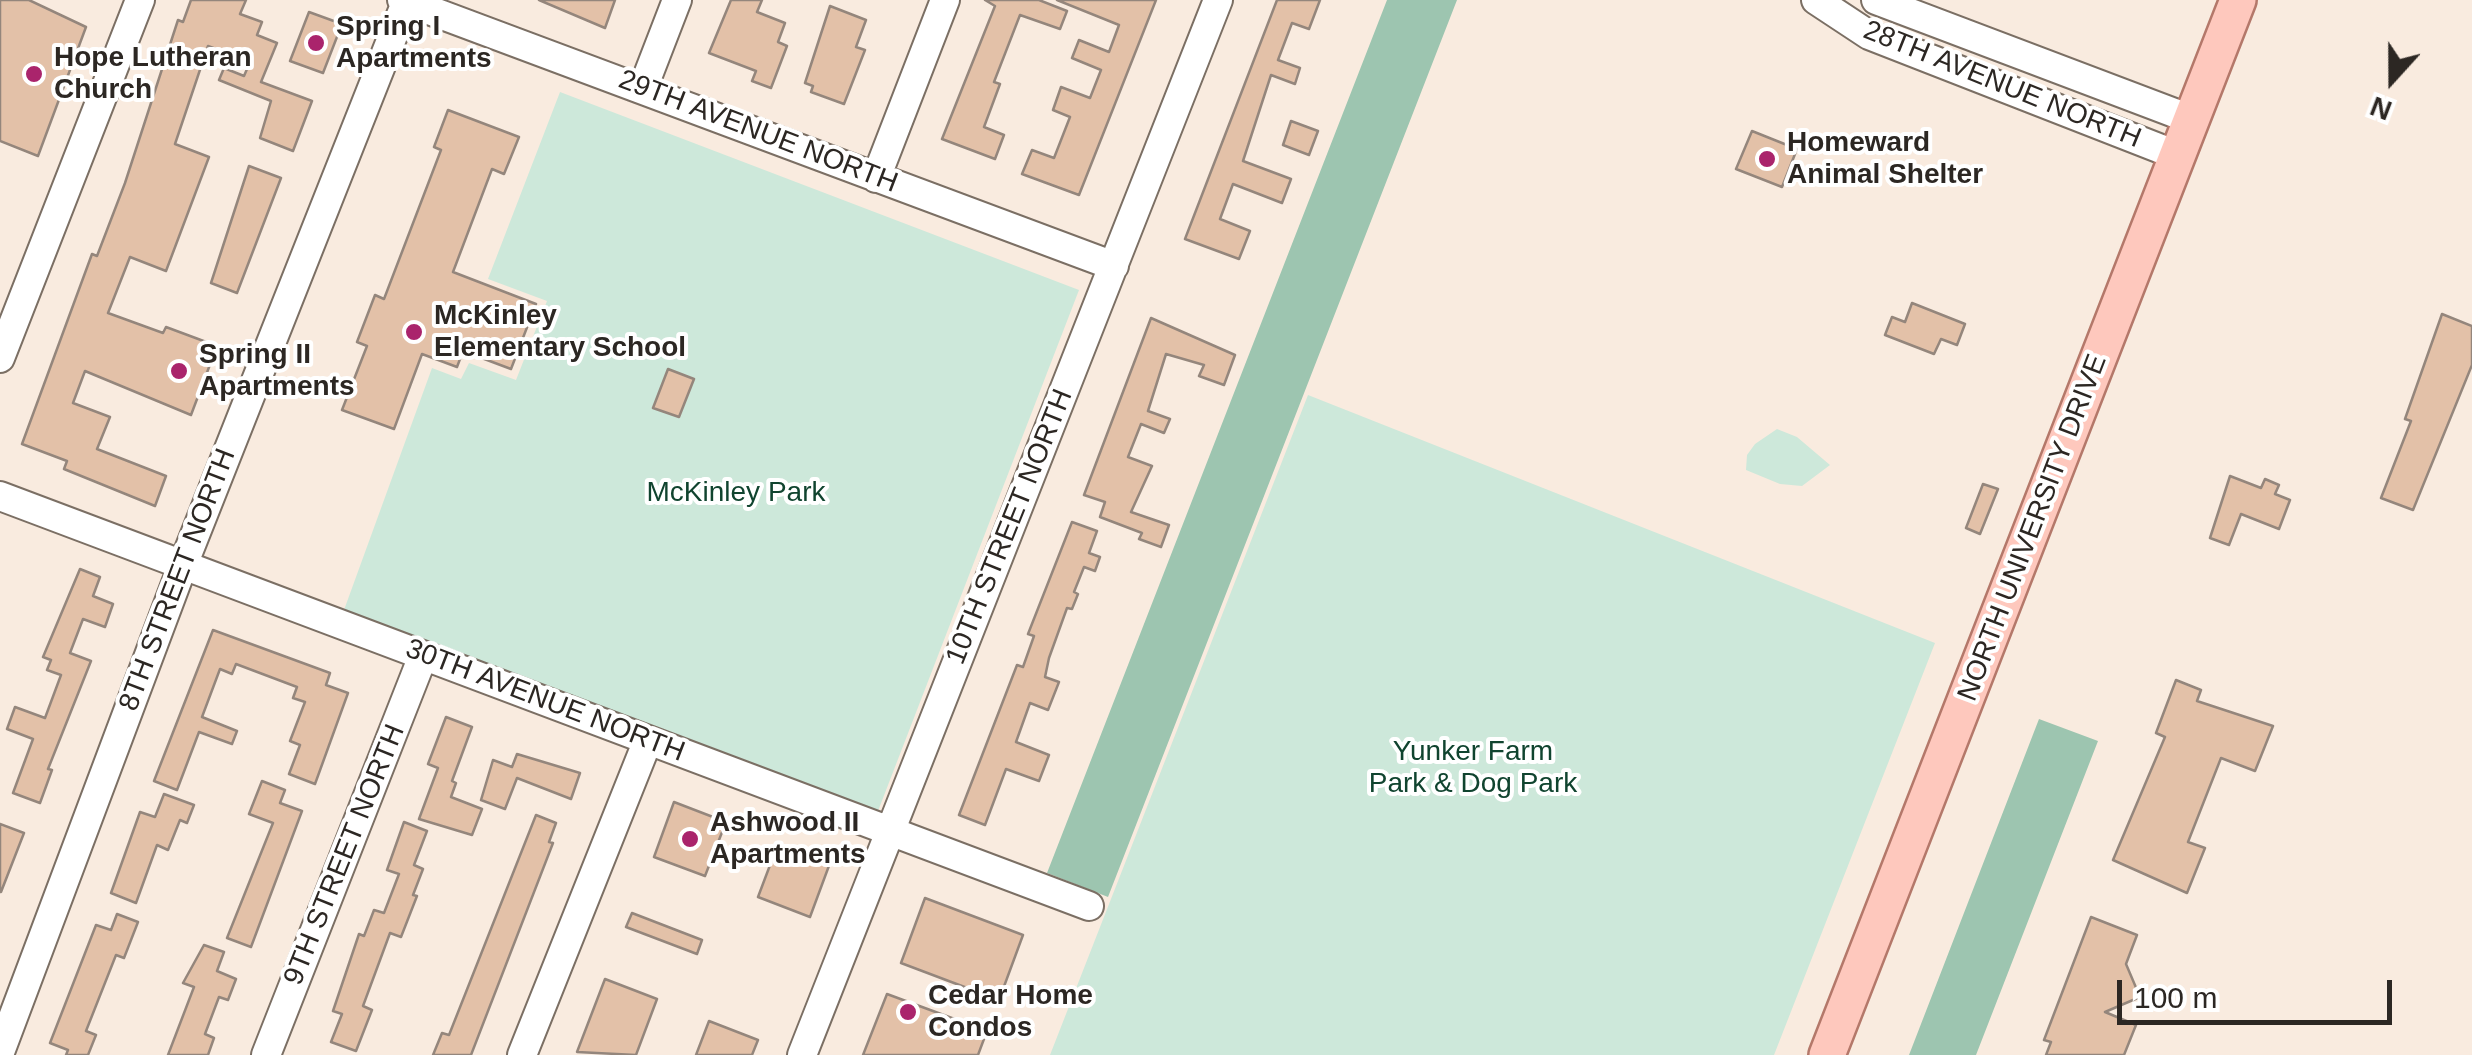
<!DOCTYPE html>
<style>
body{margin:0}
#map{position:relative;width:2472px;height:1055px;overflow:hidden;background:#f9ebdf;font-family:Helvetica,sans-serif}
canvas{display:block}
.north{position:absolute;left:2342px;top:30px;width:100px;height:100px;-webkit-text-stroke:8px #fff;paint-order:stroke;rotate:201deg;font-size:28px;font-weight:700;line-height:40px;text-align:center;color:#2c2723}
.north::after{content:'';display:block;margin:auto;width:35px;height:45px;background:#2c2723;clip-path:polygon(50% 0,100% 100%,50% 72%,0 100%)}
.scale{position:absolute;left:2117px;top:980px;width:275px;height:45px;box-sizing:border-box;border:5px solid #2c2723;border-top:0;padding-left:12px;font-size:30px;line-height:35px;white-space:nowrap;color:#2c2723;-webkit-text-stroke:8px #fff;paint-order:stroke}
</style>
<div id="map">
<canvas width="2472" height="1055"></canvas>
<div class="north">N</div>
<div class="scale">100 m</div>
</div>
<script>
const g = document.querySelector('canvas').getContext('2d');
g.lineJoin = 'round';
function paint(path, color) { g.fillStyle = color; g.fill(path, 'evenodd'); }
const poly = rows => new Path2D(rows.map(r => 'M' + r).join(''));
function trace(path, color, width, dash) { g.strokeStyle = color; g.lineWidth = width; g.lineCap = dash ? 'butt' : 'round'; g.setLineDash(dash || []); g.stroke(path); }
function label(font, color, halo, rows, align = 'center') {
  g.font = font + ' Helvetica,sans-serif'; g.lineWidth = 8; g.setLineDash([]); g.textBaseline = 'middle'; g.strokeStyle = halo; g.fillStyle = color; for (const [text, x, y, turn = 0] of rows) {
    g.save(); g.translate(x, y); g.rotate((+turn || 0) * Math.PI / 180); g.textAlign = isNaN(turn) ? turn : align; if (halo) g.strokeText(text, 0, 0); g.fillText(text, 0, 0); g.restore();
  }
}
const green = poly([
 [560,92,1079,290,878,811,344,610,432,368,461,379,469,363,516,380,547,301,488,279],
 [1308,395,1935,643,1774,1055,1050,1055],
 [1777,429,1797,437,1830,465,1802,486,1780,484,1746,470,1747,455,1755,444]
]);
const forest = poly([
 [1387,0,1457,0,1108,897,1047,873],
 [2039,719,2098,741,1976,1055,1909,1055]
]);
const building = poly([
 [0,0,29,0,86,27,38,156,0,141,0,0],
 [191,0,246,0,240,14,262,22,257,35,277,43,261,82,312,101,293,151,260,138,271,101,219,80,224,68,244,76,250,62,208,46,175,144,209,157,166,271,130,257,108,313,163,333,166,327,217,346,191,415,85,371,73,403,110,417,97,449,166,476,155,506,64,469,67,461,22,444,92,254,97,256,125,183,178,20,183,22,191,0],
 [539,0,615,0,605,28,539,0],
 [731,0,762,0,757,12,785,23,778,42,787,46,771,88,752,81,756,71,709,53,731,0],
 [985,0,1039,0,1067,11,1060,29,1020,15,994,82,1000,84,984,127,1004,135,995,159,942,139,995,6,985,0],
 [1057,0,1156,0,1079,195,1022,174,1032,150,1054,158,1070,117,1053,110,1061,87,1090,98,1101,70,1072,58,1079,40,1109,52,1119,25,1057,0],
 [1277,0,1320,0,1309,29,1292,23,1278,60,1300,68,1295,84,1271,75,1243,161,1291,179,1282,203,1233,184,1220,219,1250,231,1239,259,1185,239,1277,0],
 [830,6,866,20,856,47,865,50,844,104,811,92,813,86,805,83,830,6],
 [309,12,342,24,323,73,290,61,309,12],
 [448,110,519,137,504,174,492,169,453,272,536,304,511,369,463,351,457,367,422,354,394,429,342,410,367,346,357,342,375,295,384,299,441,150,434,147,448,110],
 [1291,121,1318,131,1309,155,1283,145,1291,121],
 [1752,131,1797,149,1782,187,1736,169,1752,131],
 [249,166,281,178,237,293,211,283,249,166],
 [1912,303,1965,324,1957,345,1941,339,1934,354,1885,335,1892,317,1905,322,1912,303],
 [2442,314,2472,326,2472,365,2413,510,2381,498,2411,421,2405,419,2442,314],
 [1151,318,1235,355,1224,385,1199,376,1204,365,1166,354,1148,411,1170,419,1164,433,1141,424,1128,457,1152,466,1131,512,1169,525,1161,547,1139,539,1142,533,1100,517,1105,502,1084,495,1151,318],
 [668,369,694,379,679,417,653,408,668,369],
 [2230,476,2261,488,2265,479,2279,485,2275,494,2290,500,2279,529,2241,514,2229,545,2210,538,2230,476],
 [1983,484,1998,489,1980,534,1966,528,1983,484],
 [1072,522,1097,531,1089,553,1100,557,1095,571,1084,567,1074,592,1078,594,1072,609,1067,608,1049,658,1045,677,1059,682,1048,710,1030,703,1016,742,1049,755,1039,781,1006,769,985,825,959,815,1017,665,1023,667,1034,636,1028,634,1072,522],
 [80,569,100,577,93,596,113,604,105,627,83,619,70,653,91,661,48,769,52,770,40,803,13,793,33,739,7,729,15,707,45,718,61,675,47,670,51,660,43,657,80,569],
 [213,630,330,673,326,685,348,693,315,784,289,774,300,745,290,741,305,702,293,698,297,687,236,664,232,674,220,669,202,717,237,731,232,744,199,732,177,790,154,781,213,630],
 [2176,680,2201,690,2197,701,2273,726,2255,771,2221,758,2188,842,2205,848,2187,893,2113,860,2165,737,2156,733,2176,680],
 [446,717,472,727,452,781,456,783,451,797,482,809,472,835,419,819,438,768,428,764,446,717],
 [517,754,580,773,571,799,517,778,505,809,481,800,493,760,512,767,517,754],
 [262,781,285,790,280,803,302,811,251,947,227,938,273,823,249,814,262,781],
 [164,794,194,805,187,823,180,820,168,850,157,845,136,903,111,893,140,812,155,817,164,794],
 [674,802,726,822,705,876,654,857,674,802],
 [536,815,556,823,549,842,553,843,471,1055,433,1055,442,1033,449,1035,536,815],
 [404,822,427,831,414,865,423,869,413,895,417,896,401,937,390,933,363,1006,372,1010,356,1051,331,1042,342,1014,333,1011,359,934,364,936,374,910,384,913,399,874,387,870,404,822],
 [0,824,24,833,1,892,0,892,0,824],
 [778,844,830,863,810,917,758,897,778,844],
 [925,898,1023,935,999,1000,901,963,925,898],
 [632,913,702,940,697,954,626,927,632,913],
 [117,914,138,922,124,958,116,955,86,1031,96,1035,88,1055,66,1055,68,1050,50,1043,96,925,111,930,117,914],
 [2091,917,2137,935,2126,964,2140,997,2105,1012,2136,1025,2124,1055,2046,1055,2051,1042,2044,1040,2091,917],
 [204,945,224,952,217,971,236,979,228,1000,219,997,205,1034,214,1038,208,1055,168,1055,194,987,183,983,204,945],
 [605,979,657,999,636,1055,577,1052,605,979],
 [887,994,987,1031,978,1055,863,1055,887,994],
 [709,1021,758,1040,752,1055,696,1055,709,1021]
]);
const minor = poly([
 [402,0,1114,266],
 [1816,0,1869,35,2179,156],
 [1876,0,2193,120],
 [643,88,677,0],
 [876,178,945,0],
 [0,358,140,0],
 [0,496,1089,906],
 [0,1052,183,565,407,0],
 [266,1055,423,656],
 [522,1055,648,740],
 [802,1055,1218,0]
]);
const major = poly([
 [1827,1055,2238,0]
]);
const markers = [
 [316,43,10,"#aa246c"],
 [34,74,10,"#aa246c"],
 [1767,159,10,"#aa246c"],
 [414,332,10,"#aa246c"],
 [179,371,10,"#aa246c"],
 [690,839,10,"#aa246c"],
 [908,1012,10,"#aa246c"]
];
const poiNames = [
 ["Spring I",336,27],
 ["Apartments",336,59],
 ["Hope Lutheran",54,58],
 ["Church",54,90],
 ["Homeward",1787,143],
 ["Animal Shelter",1787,175],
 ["McKinley",434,316],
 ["Elementary School",434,348],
 ["Spring II",199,355],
 ["Apartments",199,387],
 ["Ashwood II",710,823],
 ["Apartments",710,855],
 ["Cedar Home",928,996],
 ["Condos",928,1028]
];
const streetNames = [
 ["28TH AVENUE NORTH",2002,85,22],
 ["29TH AVENUE NORTH",758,132,21],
 ["10TH STREET NORTH",1010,527,-68],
 ["NORTH UNIVERSITY DRIVE",2033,528,-69],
 ["8TH STREET NORTH",178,580,-69],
 ["30TH AVENUE NORTH",545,701,21],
 ["9TH STREET NORTH",345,855,-68]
];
const parkNames = [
 ["McKinley Park",736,493],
 ["Yunker Farm",1473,752],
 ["Park & Dog Park",1473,784]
];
paint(green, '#cde8da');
paint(forest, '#9dc5b0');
paint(building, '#e3c1a8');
trace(building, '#94867c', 2.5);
trace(minor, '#7b6f64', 32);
trace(major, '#b4786a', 40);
trace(minor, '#fff', 28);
trace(major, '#fec8bd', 35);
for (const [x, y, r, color] of markers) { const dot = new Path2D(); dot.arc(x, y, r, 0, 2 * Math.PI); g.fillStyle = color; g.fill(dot); trace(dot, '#fff', 4); }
label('bold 28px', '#2c2723', '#fff', poiNames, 'left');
label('28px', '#2c2723', '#fff', streetNames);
label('28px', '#10442f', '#fff', parkNames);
</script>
